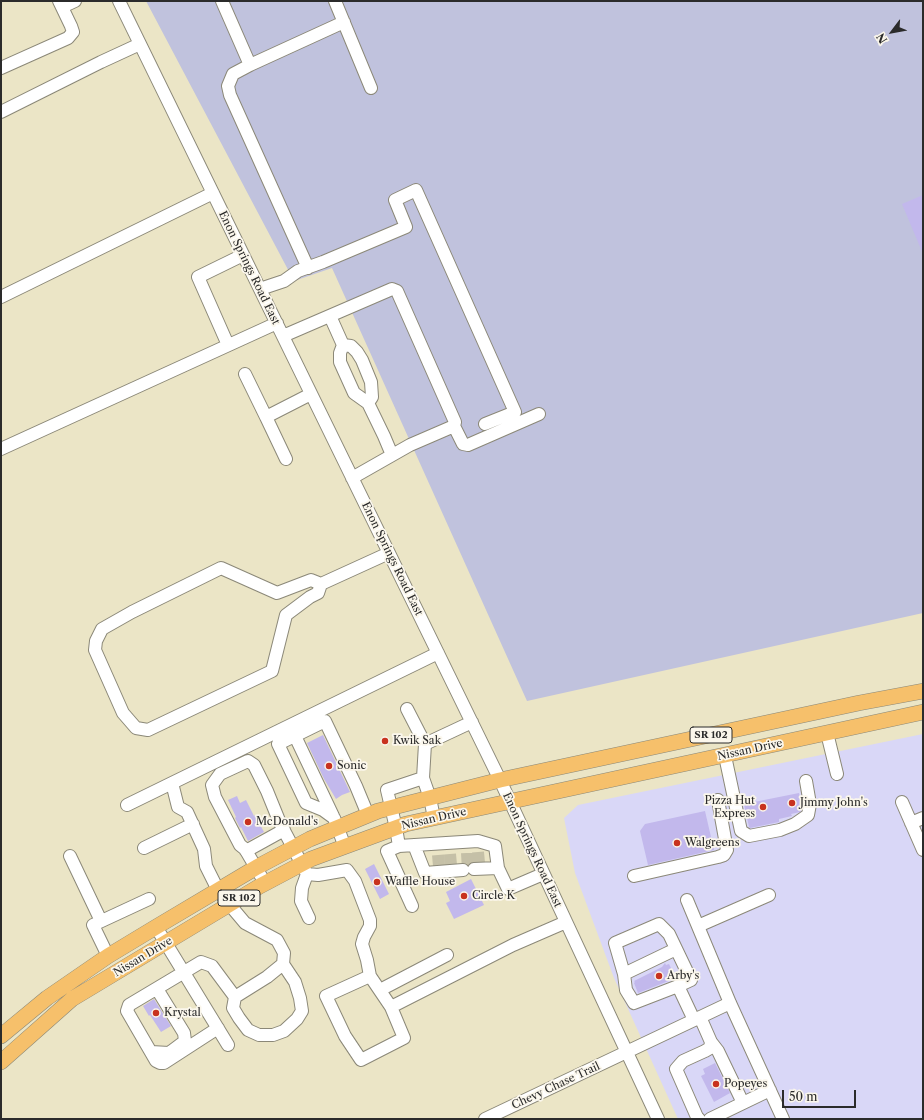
<!DOCTYPE html>
<style>
body{margin:0}
#map{position:relative;width:924px;height:1120px;overflow:hidden;background:#ebe5c6;font-family:"Libre Caslon Text",serif}
canvas{display:block}
.frame{position:absolute;inset:0;border:2px solid #2b2b2b;pointer-events:none}
.north{position:absolute;left:872px;top:12px;width:40px;height:40px;-webkit-text-stroke:3px #fbf7ec;paint-order:stroke;rotate:238deg;font-size:11px;font-weight:700;line-height:16px;text-align:center;color:#2b2b2b}
.north::after{content:'';display:block;margin:auto;width:14px;height:18px;background:#2b2b2b;clip-path:polygon(50% 0,100% 100%,50% 72%,0 100%)}
.scale{position:absolute;left:782px;top:1090px;width:74px;height:18px;box-sizing:border-box;border:2px solid #2b2b2b;border-top:0;padding-left:5px;font-size:12px;line-height:14px;white-space:nowrap;color:#2b2b2b;-webkit-text-stroke:3px #fbf7ec;paint-order:stroke}
</style>
<div id="map">
<canvas width="924" height="1120"></canvas>
<div class="frame"></div>
<div class="north">N</div>
<div class="scale">50 m</div>
</div>
<script>
const g = document.querySelector('canvas').getContext('2d');
g.lineJoin = 'round';
function paint(path, color) { g.fillStyle = color; g.fill(path, 'evenodd'); }
const poly = rows => new Path2D(rows.map(r => 'M' + r).join(''));
function trace(path, color, width, dash) { g.strokeStyle = color; g.lineWidth = width; g.lineCap = dash ? 'butt' : 'round'; g.setLineDash(dash || []); g.stroke(path); }
function label(font, color, halo, rows, align = 'center') {
  g.font = font + ' "Libre Caslon Text",serif'; g.lineWidth = 3.5; g.setLineDash([]); g.textBaseline = 'middle'; g.strokeStyle = halo; g.fillStyle = color; for (const [text, x, y, turn = 0] of rows) {
    g.save(); g.translate(x, y); g.rotate((+turn || 0) * Math.PI / 180); g.textAlign = isNaN(turn) ? turn : align; if (halo) g.strokeText(text, 0, 0); g.fillText(text, 0, 0); g.restore();
  }
}
const built = poly([
 [923,734,923,1119,678,1119,614,978,575,873,564,818,578,805]
]);
const industrial = poly([
 [146,1,923,1,923,613,527,701,332,268,294,281]
]);
const building = poly([
 [923,195,923,254,902,204],
 [323,735,350,792,342,795,336,799,324,779,307,743],
 [799,793,802,805,801,811,800,812,791,814,792,816,779,819,779,822,750,828,749,827,744,804],
 [237,796,240,803,246,800,254,816,255,815,264,832,248,841,241,827,240,828,235,818,236,817,228,800],
 [705,811,714,850,648,865,640,831,645,824],
 [374,864,389,894,380,899,365,869],
 [471,879,484,905,454,919,446,903,450,901,446,892],
 [665,963,666,965,669,964,676,978,638,993,634,983,635,982,634,981,662,967],
 [154,999,171,1026,161,1032,150,1015,149,1016,143,1006],
 [715,1063,730,1093,714,1102,701,1076,705,1074,703,1069]
]);
const minorTunnel = poly([
 [478,852,479,863],
 [467,853,468,870],
 [450,854,451,865],
 [438,855,439,866]
]);
const minor = poly([
 [119,1,500,780,658,1119],
 [222,1,250,65,233,74,228,86,230,95,308,268],
 [335,1,371,88],
 [62,7,75,1],
 [250,65,344,22],
 [1,68,68,38,73,32,71,26,59,1],
 [1,112,101,62,140,44],
 [260,289,284,281,298,271,323,262,406,227,395,200,416,190,515,412,485,424],
 [1,297,213,193],
 [330,316,343,345,340,353,340,362,354,393,368,403,384,436,392,455],
 [283,336,392,289,397,291,455,422,454,426,410,445,352,478],
 [228,345,198,277,243,255],
 [343,345,351,346,357,352,362,360,371,382,372,397,368,403],
 [245,374,266,417,311,394],
 [266,417,286,459],
 [454,426,463,444,468,445,539,414],
 [1,449,277,323],
 [321,584,311,580,277,593,221,568,132,612,102,629,96,641,95,650,123,713,136,728,148,730,272,671,286,615,310,597,318,593,321,584,389,553],
 [407,709,425,744],
 [827,733,837,774],
 [295,736,333,816],
 [725,756,741,831,749,836,780,830,795,824,808,815,810,804,806,781],
 [423,778,387,790,396,828,399,846,478,841,495,846,498,868,508,889,543,874],
 [902,802,923,850],
 [127,805,172,783],
 [434,818,430,798,423,778,425,744,472,722],
 [911,823,923,818],
 [414,845,425,873,463,870],
 [399,846,387,851,412,906],
 [345,847,334,818,323,810,306,803,278,744,325,721,356,786,368,815],
 [144,848,193,824],
 [246,851,284,830],
 [70,856,101,921],
 [474,869,498,868],
 [307,874,302,888,301,901,309,918],
 [634,876,718,857,724,855,727,850,718,800],
 [265,883,245,849,240,845,215,797,212,785,220,774,248,761,254,765,267,791,280,823,307,874,318,875,347,870,355,881,370,920,370,926,364,937,362,944,367,960,370,976],
 [687,900,730,1003,783,1119],
 [698,926,769,895],
 [156,927,228,1045],
 [108,956,93,925,149,899],
 [283,964,267,977,235,997,233,1008,239,1018,248,1030,259,1035,273,1035,284,1031,297,1019,302,1011,300,998,295,982,283,964,284,953,277,940,245,923,229,904,218,890,206,866,204,849,187,812,178,807,172,783,438,653],
 [624,974,676,949],
 [678,986,634,1003,626,990,624,974,615,943,659,924,669,934,691,980,678,986,694,1020],
 [380,990,447,955],
 [391,1007,370,976,326,996,345,1036,361,1060,404,1038,391,1007,513,945,566,922],
 [218,1028,164,1063,160,1063,156,1061,127,1011,129,1005,201,962,212,966,235,997],
 [711,1042,718,1051,743,1103],
 [151,1052,169,1053,185,1041,184,1033,157,989],
 [485,1119,730,1003],
 [699,1119,697,1117,676,1069,683,1061,705,1051,710,1048,711,1042,700,1017],
 [710,1119,770,1090]
]);
const major = poly([
 [1,1036,47,998,108,956,156,927,257,867,310,839,378,811,500,780,859,703,923,691],
 [1,1062,72,999,260,886,311,859,406,824,923,712]
]);
const markers = [
 [385,741,4,"#c8321e"],
 [329,766,4,"#c8321e"],
 [792,803,4,"#c8321e"],
 [763,807,4,"#c8321e"],
 [248,822,4,"#c8321e"],
 [677,843,4,"#c8321e"],
 [377,882,4,"#c8321e"],
 [464,896,4,"#c8321e"],
 [659,976,4,"#c8321e"],
 [156,1013,4,"#c8321e"],
 [716,1084,4,"#c8321e"]
];
const shields = [
 [711,735,42],
 [239,898,42]
];
const shieldNames = [
 ["SR 102",711,735],
 ["SR 102",239,898]
];
const streetNames = [
 ["Enon Springs Road East",249,268,64],
 ["Enon Springs Road East",392,559,64],
 ["Nissan Drive",750,750,-12],
 ["Nissan Drive",434,819,-13],
 ["Enon Springs Road East",532,850,65],
 ["Nissan Drive",143,957,-31],
 ["Chevy Chase Trail",556,1086,-25]
];
const poiNames = [
 ["Kwik Sak",393,741],
 ["Sonic",337,766],
 ["Pizza Hut",755,801,"right"],
 ["Express",755,814,"right"],
 ["Jimmy John's",800,803],
 ["McDonald's",256,822],
 ["Walgreens",685,843],
 ["Waffle House",385,882],
 ["Circle K",472,896],
 ["Arby's",667,976],
 ["Krystal",164,1013],
 ["Popeyes",724,1084]
];
paint(built, '#d9d7f7');
paint(industrial, '#c0c2dd');
paint(building, '#c2b8ec');
trace(minorTunnel, '#c5c0a7', 12, [12, 6]);
trace(minor, '#8b8878', 14);
trace(major, '#8b8878', 16);
trace(minor, '#fff', 12);
trace(major, '#f6c06b', 15);
for (const [x, y, r, color] of markers) { const dot = new Path2D(); dot.arc(x, y, r, 0, 2 * Math.PI); g.fillStyle = color; g.fill(dot); trace(dot, '#fbf7ec', 1.5); }
for (const [x, y, w] of shields) { const box = new Path2D(); box.roundRect(x - w / 2, y - 8, w, 16, 3); g.fillStyle = '#fbf7ec'; g.fill(box); trace(box, '#2b2b2b', 1); }
label('bold 10px', '#2b2b2b', null, shieldNames);
label('11px', '#2b2b2b', '#fbf7ec', streetNames);
label('11px', '#2b2b2b', '#fbf7ec', poiNames, 'left');
</script>
